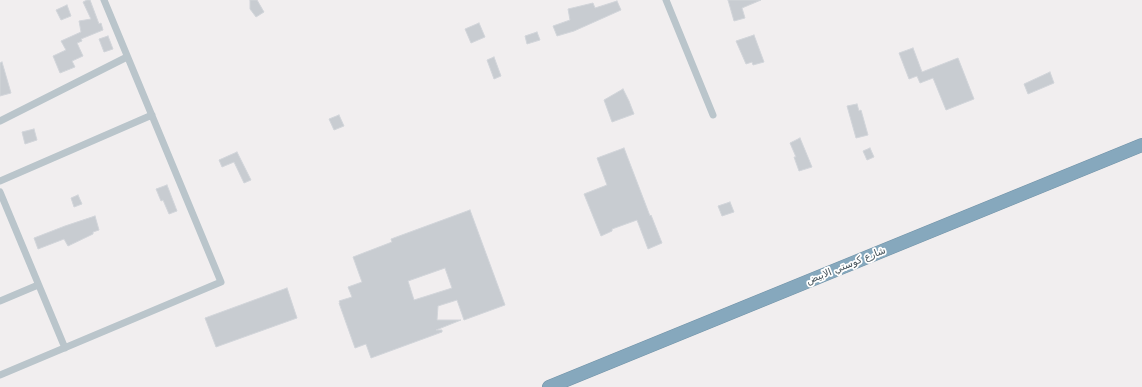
<!DOCTYPE html>
<meta charset="utf-8">
<style>
body{margin:0}
canvas{display:block;background:#f1eeef}
</style>
<canvas width="1142" height="387"></canvas>
<script>
const g = document.querySelector('canvas').getContext('2d');
g.lineJoin = 'round';
function paint(path, color) { g.fillStyle = color; g.fill(path, 'evenodd'); }
const poly = rows => new Path2D(rows.map(r => 'M' + r).join(''));
function trace(path, color, width, dash) { g.strokeStyle = color; g.lineWidth = width; g.lineCap = dash ? 'butt' : 'round'; g.setLineDash(dash || []); g.stroke(path); }
function label(font, color, halo, rows, align = 'center') {
  g.font = font + ' "DejaVu Sans","Noto Sans Arabic",sans-serif'; g.lineWidth = 3.5; g.setLineDash([]); g.textBaseline = 'middle'; g.strokeStyle = halo; g.fillStyle = color; for (const [text, x, y, turn = 0] of rows) {
    g.save(); g.translate(x, y); g.rotate((+turn || 0) * Math.PI / 180); g.textAlign = isNaN(turn) ? turn : align; if (halo) g.strokeText(text, 0, 0); g.fillText(text, 0, 0); g.restore();
  }
}
const building = poly([
 [87,0,90,0,99,24,101,23,103,30,81,39,82,41,77,43,83,56,72,61,75,67,60,73,53,56,66,50,61,41,81,32,79,21,91,19,83,2,87,0],
 [250,0,257,0,264,12,256,17,250,9,250,0],
 [728,0,761,0,742,8,745,18,734,21,728,0],
 [617,1,621,10,574,31,557,36,553,26,570,20,568,9,593,3,595,8,617,1],
 [67,5,71,16,61,20,56,10,67,5],
 [479,23,485,37,471,43,465,29,479,23],
 [537,32,540,40,527,44,525,36,537,32],
 [754,35,764,62,753,65,752,62,746,64,736,41,754,35],
 [108,36,113,49,104,52,99,39,108,36],
 [913,48,922,72,958,58,974,99,946,110,933,78,920,83,917,76,909,79,899,53,913,48],
 [494,57,501,76,494,79,487,60,494,57],
 [2,62,11,93,0,96,0,63,2,62],
 [1050,72,1054,83,1028,94,1024,84,1050,72],
 [623,89,629,101,634,114,612,122,604,100,623,89],
 [857,104,859,111,861,110,868,135,856,138,847,106,857,104],
 [339,115,344,126,334,130,329,119,339,115],
 [34,129,37,140,25,144,22,132,34,129],
 [800,138,812,167,799,171,794,157,796,157,790,143,800,138],
 [624,148,650,216,651,215,662,243,648,249,637,220,612,229,612,231,601,236,584,194,607,185,597,158,624,148],
 [870,148,874,157,867,160,863,151,870,148],
 [237,152,251,180,244,183,234,162,222,167,219,160,237,152],
 [167,185,177,211,169,214,163,200,161,201,156,189,167,185],
 [78,195,82,204,74,207,71,198,78,195],
 [730,202,734,212,722,216,718,206,730,202],
 [470,210,505,305,464,320,457,300,438,306,437,320,461,320,436,330,442,330,442,332,371,358,366,344,355,348,339,303,340,303,339,301,352,297,348,287,362,282,353,257,392,242,391,239,470,210],
 [445,268,452,288,414,300,408,281,445,268],
 [95,216,99,230,93,232,93,234,68,246,64,239,38,249,34,238,65,226,95,216],
 [287,288,297,318,216,347,205,318,287,288]
]);
const street = poly([
 [666,0,713,115],
 [0,121,127,57],
 [0,181,152,115],
 [0,192,65,348],
 [0,301,38,285],
 [0,375,221,282,104,0]
]);
const highway = poly([
 [549,387,1142,145]
]);
const streetNames = [
 ["شارع كوستي الابيض",846,266,-22]
];
paint(building, '#c8ccd1');
trace(building, '#d2d5da', 1);
trace(highway, '#7293a8', 14);
trace(street, '#bac5cb', 7);
trace(highway, '#86a8bd', 13);
label('10px', '#47545b', '#fff', streetNames);
</script>
